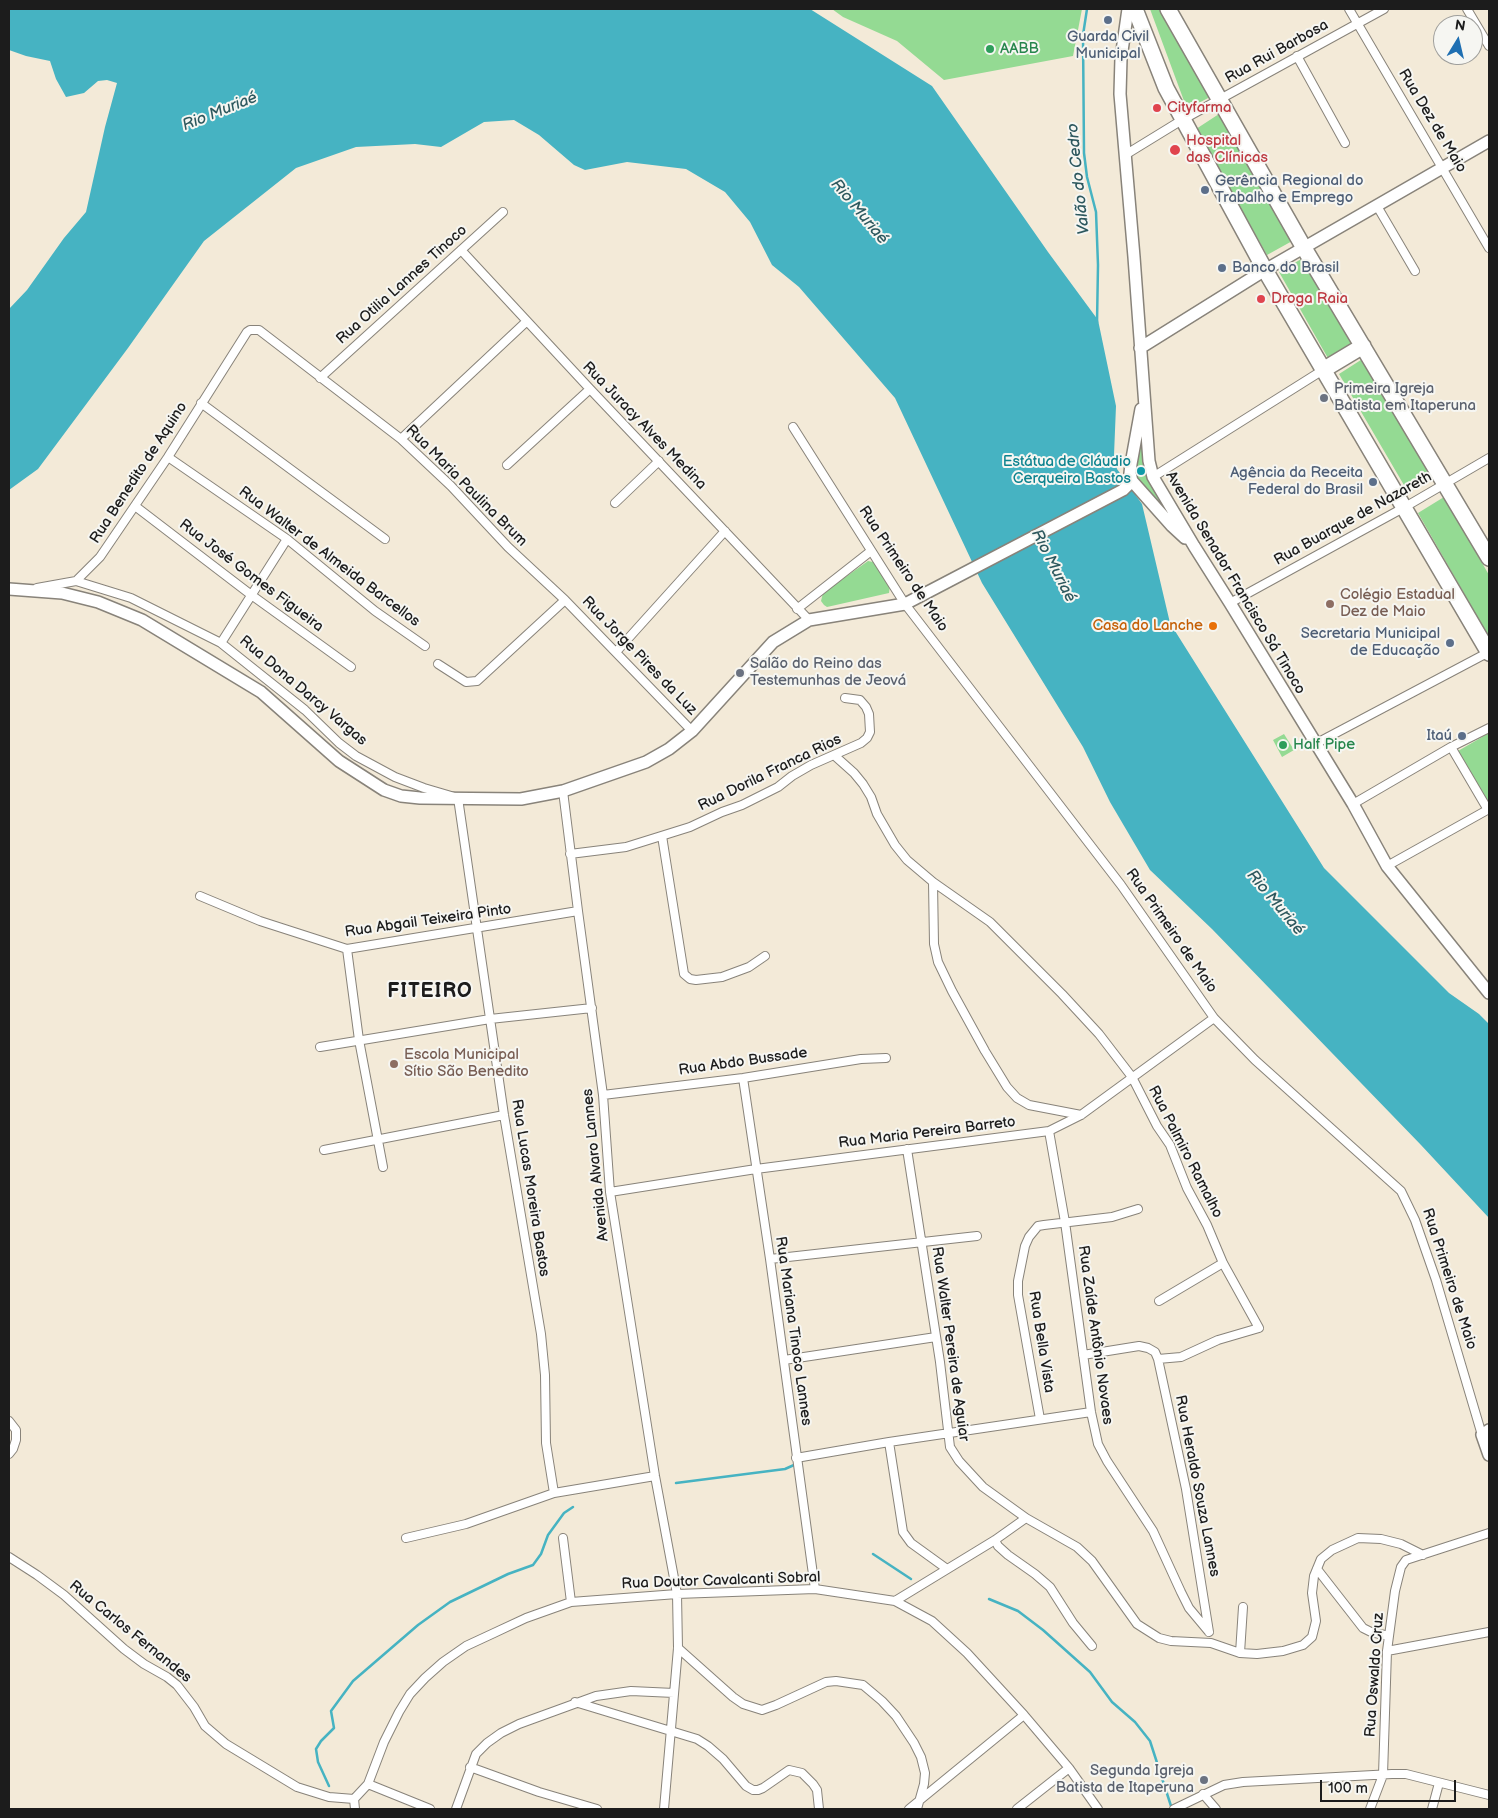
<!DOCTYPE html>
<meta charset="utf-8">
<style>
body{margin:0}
#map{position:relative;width:1498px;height:1818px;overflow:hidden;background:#f3ead8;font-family:"Balsamiq Sans",sans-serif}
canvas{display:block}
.frame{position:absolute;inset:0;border:10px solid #1c1c1c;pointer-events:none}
.north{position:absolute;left:1433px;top:15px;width:50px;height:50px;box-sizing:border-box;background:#f6f6f2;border:1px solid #9f9f9c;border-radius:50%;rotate:9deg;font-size:14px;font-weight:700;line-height:20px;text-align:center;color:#1c1c1c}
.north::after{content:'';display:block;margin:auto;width:18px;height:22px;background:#1f6fb2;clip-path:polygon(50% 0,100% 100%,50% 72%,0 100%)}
.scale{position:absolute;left:1320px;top:1780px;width:136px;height:22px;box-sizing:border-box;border:2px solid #1c1c1c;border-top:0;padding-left:6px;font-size:15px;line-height:18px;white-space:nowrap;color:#1c1c1c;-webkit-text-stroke:4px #f6f6f2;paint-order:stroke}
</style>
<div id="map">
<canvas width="1498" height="1818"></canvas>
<div class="frame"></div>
<div class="north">N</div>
<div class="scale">100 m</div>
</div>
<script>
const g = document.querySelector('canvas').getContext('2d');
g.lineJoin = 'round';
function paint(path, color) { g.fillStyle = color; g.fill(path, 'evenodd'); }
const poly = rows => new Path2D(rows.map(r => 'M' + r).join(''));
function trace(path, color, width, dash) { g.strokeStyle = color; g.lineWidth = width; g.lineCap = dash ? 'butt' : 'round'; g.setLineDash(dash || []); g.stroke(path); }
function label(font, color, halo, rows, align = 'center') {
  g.font = font + ' "Balsamiq Sans",sans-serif'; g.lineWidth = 4; g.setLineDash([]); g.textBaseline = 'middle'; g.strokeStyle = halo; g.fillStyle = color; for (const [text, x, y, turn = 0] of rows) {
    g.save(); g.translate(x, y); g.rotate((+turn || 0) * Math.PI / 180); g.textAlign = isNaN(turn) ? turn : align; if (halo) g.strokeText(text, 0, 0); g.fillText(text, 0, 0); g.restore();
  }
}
const green = poly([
 [832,9,1082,9,1073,56,944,80,897,41,843,17],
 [1150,9,1162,9,1212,96,1187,109],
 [1219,114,1294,240,1267,255,1196,129],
 [1303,258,1352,345,1329,360,1279,272],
 [1364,358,1435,477,1408,492,1339,374],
 [1143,424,1143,459,1146,476,1173,518,1137,478,1136,472],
 [1444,497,1489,575,1489,637,1418,513],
 [868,561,873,562,890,585,889,593,827,607,824,605,821,601,823,593],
 [1489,733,1489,805,1458,751],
 [1284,734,1294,750,1282,757,1273,740]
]);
const water = poly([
 [9,9,810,9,932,86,1048,252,1098,320,1116,406,1114,455,1117,469,1142,504,1170,623,1324,868,1449,993,1479,1014,1489,1024,1489,1218,1421,1145,1212,929,1150,870,1110,802,1083,747,982,583,895,398,799,287,772,265,750,222,725,192,686,169,627,162,585,170,574,165,539,135,514,120,484,122,441,147,415,144,356,147,296,168,204,241,128,348,38,469,9,490,9,309,27,290,64,238,86,212,105,127,117,83,107,80,98,81,84,93,66,97,56,79,50,61,26,56,9,50]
]);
const stream = poly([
 [1087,9,1083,35,1084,153,1087,177,1096,212,1098,265,1097,323],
 [676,1483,785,1469,794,1465],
 [873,1554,911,1579],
 [989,1599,1018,1611,1043,1630,1090,1672,1112,1702,1135,1722,1150,1741,1171,1806],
 [329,1786,318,1762,316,1749,321,1741,334,1728,331,1711,353,1681,418,1625,450,1602,508,1574,533,1565,541,1554,548,1535,564,1513,573,1507]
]);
const street = poly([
 [1349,9,1489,248],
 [1467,9,1489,46],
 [1297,56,1345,143],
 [1125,155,1182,120,1384,9],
 [1377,206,1415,271],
 [461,250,590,389,809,620],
 [320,378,503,212],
 [201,403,385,539],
 [793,427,905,604,1121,885,1214,1018,1255,1060,1401,1191,1415,1220,1436,1280,1482,1435],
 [401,439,527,321],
 [168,457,287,539,375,611,425,646],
 [507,465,590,389],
 [1153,477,1323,370],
 [615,503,659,461],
 [135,506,250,594,351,667],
 [76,581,131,598,221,643,305,710,339,743,356,756,395,777,424,788,458,798,504,1115,541,1334,545,1375,546,1443,554,1493],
 [37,588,76,581,100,557,168,457,247,332,250,330,259,330,401,439,451,486,508,547,565,600,692,731],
 [1230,603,1405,507,1489,458],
 [797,609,871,551],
 [221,643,287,539],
 [616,652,725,531],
 [438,664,466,682,477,681,565,600],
 [1315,744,1489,652],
 [1451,747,1488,810],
 [835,756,854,773,863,784,871,797,877,814,895,845,907,860,933,882,934,944,938,962,952,991,985,1051,1007,1087,1017,1098,1029,1105,1081,1115],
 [563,791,578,911,603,1095,610,1192,655,1476,677,1594,678,1648,664,1809],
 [1353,804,1451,747,1489,728],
 [662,836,684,974,690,979,696,980,722,977,749,967,765,956],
 [570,854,626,847,690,827,722,812,742,805,778,787,792,776,811,765,861,743,867,738,870,732,869,714,866,707,860,700,845,698],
 [1387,866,1489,809],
 [933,882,990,922,1062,994,1099,1034,1132,1077,1157,1126,1170,1145,1187,1188,1207,1225,1223,1263,1259,1328,1218,1340,1181,1357,1158,1359],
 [200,896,260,921,347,949,578,911],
 [347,949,359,1040,383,1167],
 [320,1047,490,1019,592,1008],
 [743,1078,770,1259,815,1589],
 [603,1095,743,1078,861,1059,886,1058],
 [1049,1131,1065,1222,1091,1412,1098,1444,1107,1461,1153,1531,1181,1592,1189,1608,1209,1632],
 [907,1149,940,1362,950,1447,959,1461,983,1487,1026,1518,1077,1547,1092,1561,1137,1624,1159,1638,1171,1641,1211,1643,1240,1653,1257,1654,1283,1651,1303,1645,1312,1637,1316,1621,1312,1593,1314,1576,1321,1559,1332,1550,1358,1538,1381,1539,1401,1544,1423,1555],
 [324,1150,504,1115],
 [610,1192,756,1169,1049,1131,1081,1115,1214,1018],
 [770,1259,977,1236],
 [1159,1301,1223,1263],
 [1083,1355,1139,1346,1148,1348,1155,1352,1158,1359,1186,1489,1209,1632],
 [784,1360,936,1337],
 [1040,1419,1018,1295,1018,1281,1025,1246,1029,1237,1038,1226,1044,1225,1112,1217,1138,1209],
 [9,1421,16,1430,16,1440,13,1449,9,1454],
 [889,1442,903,1532,911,1543,947,1569],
 [796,1458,889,1442,1091,1412],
 [406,1538,466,1524,554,1493,655,1476],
 [563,1538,571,1602],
 [995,1540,998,1546,1008,1555,1035,1574,1050,1587,1073,1623,1092,1646],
 [9,1557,37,1575,64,1595,124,1649,144,1664,167,1677,177,1685,194,1707,205,1726,226,1744,297,1787,329,1797,354,1799],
 [1317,1569,1363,1628,1371,1632,1389,1636],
 [895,1601,995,1540,1026,1518],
 [678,1648,733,1697,743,1704,762,1710,776,1705,826,1682,836,1681,863,1685,882,1701,896,1716,914,1743,921,1757,925,1773,924,1784,917,1809],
 [1387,1651,1489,1632],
 [1240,1653,1243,1607],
 [575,1702,697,1739,708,1746,723,1759,746,1786,753,1790,758,1790,763,1788,789,1770,802,1773,813,1784,817,1790,819,1809],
 [470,1767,539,1792,597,1809],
 [368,1784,430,1809],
 [1203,1794,1216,1809],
 [355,1809,354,1799,368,1784,384,1742,399,1712,410,1694,425,1678,443,1662,466,1646,494,1633,526,1618,571,1602,677,1594,815,1589,895,1601,932,1621,967,1653,1024,1715,1069,1768,1098,1809],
 [456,1809,476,1754,487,1743,501,1733,519,1724,596,1696,631,1691,674,1693],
 [909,1809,1024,1715],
 [1017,1809,1069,1768],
 [1174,1809,1224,1785,1243,1782,1392,1774,1406,1774,1489,1795],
 [1370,1809,1383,1775,1387,1651,1395,1591,1401,1567,1406,1560,1489,1533],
 [1432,1809,1439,1783]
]);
const secondary = poly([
 [1128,9,1121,58,1120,94,1134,257,1149,461,1153,477,1194,546,1230,603,1353,804,1387,866,1489,993],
 [1140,348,1265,270,1489,141],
 [1141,409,1131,464,1130,473,1132,481,1172,526,1185,538],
 [9,589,62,593,98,602,142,620,261,692,339,761,384,790,401,796,420,798,521,799,563,791,646,762,669,749,692,731,773,642,809,620,905,604,1123,490,1132,481],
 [1489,1430,1482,1435,1489,1455]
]);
const highway = poly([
 [1135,9,1166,88,1265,270,1489,653],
 [1168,9,1304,248,1489,558],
 [1323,370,1363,346]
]);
const markers = [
 [1108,20,5,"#5c6f8a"],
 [990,49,5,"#2e9e5b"],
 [1157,108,5,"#e0444e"],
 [1175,150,6,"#e0444e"],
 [1205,190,5,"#5c6f8a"],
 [1222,268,5,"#5c6f8a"],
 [1261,299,5,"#e0444e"],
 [1324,398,5,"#6b7280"],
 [1141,471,5,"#0f9aa8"],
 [1373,482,5,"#5c6f8a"],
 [1330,604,5,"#8d6e63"],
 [1213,626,5,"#e8710a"],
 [1450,643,5,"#5c6f8a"],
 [740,673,5,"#6b7280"],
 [1462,736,5,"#5c6f8a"],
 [1283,745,5,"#2e9e5b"],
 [394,1064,5,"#8d6e63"],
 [1204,1780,5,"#6b7280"]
];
const serviceNames = [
 ["Guarda Civil",1108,37,"center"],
 ["Municipal",1108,54,"center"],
 ["Gerência Regional do",1215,181,"left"],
 ["Trabalho e Emprego",1215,198,"left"],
 ["Banco do Brasil",1232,268,"left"],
 ["Agência da Receita",1363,473],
 ["Federal do Brasil",1363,490],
 ["Secretaria Municipal",1440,634],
 ["de Educação",1440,651],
 ["Itaú",1452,736]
];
const leisureNames = [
 ["AABB",1000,49],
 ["Half Pipe",1293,745]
];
const streetNames = [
 ["Rua Rui Barbosa",1277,52,-29],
 ["Rua Dez de Maio",1432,121,59],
 ["Rua Otilia Lannes Tinoco",402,285,-42],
 ["Rua Juracy Alves Medina",644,426,46],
 ["Rua Benedito de Aquino",139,473,-57],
 ["Rua Maria Paulina Brum",466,486,45],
 ["Rua Buarque de Nazareth",1353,519,-29],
 ["Rua Walter de Almeida Barcellos",329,557,37],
 ["Rua Primeiro de Maio",903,569,56],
 ["Rua José Gomes Figueira",251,576,37],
 ["Avenida Senador Francisco Sá Tinoco",1235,583,59],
 ["Rua Jorge Pires da Luz",639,656,46],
 ["Rua Dona Darcy Vargas",303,691,40],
 ["Rua Dorila Franca Rios",770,773,-26],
 ["Rua Abgail Teixeira Pinto",428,921,-8],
 ["Rua Primeiro de Maio",1171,931,55],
 ["Rua Abdo Bussade",743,1062,-8],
 ["Rua Maria Pereira Barreto",927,1133,-7],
 ["Rua Palmiro Ramalho",1185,1152,63],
 ["Avenida Alvaro Lannes",596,1165,-96],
 ["Rua Lucas Moreira Bastos",530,1188,81],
 ["Rua Primeiro de Maio",1449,1279,72],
 ["Rua Mariana Tinoco Lannes",793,1331,82],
 ["Rua Zaíde Antônio Novaes",1095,1335,82],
 ["Rua Bella Vista",1041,1342,81],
 ["Rua Walter Pereira de Aguiar",950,1344,82],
 ["Rua Heraldo Souza Lannes",1197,1486,79],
 ["Rua Doutor Cavalcanti Sobral",721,1581,-2],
 ["Rua Carlos Fernandes",130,1632,39],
 ["Rua Oswaldo Cruz",1375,1675,-86]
];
const healthNames = [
 ["Cityfarma",1167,108],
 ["Hospital",1186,141],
 ["das Clínicas",1186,158],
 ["Droga Raia",1271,299]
];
const worshipNames = [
 ["Primeira Igreja",1334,389],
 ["Batista em Itaperuna",1334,406],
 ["Salão do Reino das",750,664],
 ["Testemunhas de Jeová",750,681],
 ["Segunda Igreja",1194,1771,"right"],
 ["Batista de Itaperuna",1194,1788,"right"]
];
const cultureNames = [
 ["Estátua de Cláudio",1131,462],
 ["Cerqueira Bastos",1131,479]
];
const educationNames = [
 ["Colégio Estadual",1340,595],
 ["Dez de Maio",1340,612],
 ["Escola Municipal",404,1055],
 ["Sítio São Benedito",404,1072]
];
const foodNames = [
 ["Casa do Lanche",1203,626]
];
const waterNames = [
 ["Rio Muriaé",220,112,-22],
 ["Valão do Cedro",1079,179,-96],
 ["Rio Muriaé",859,212,50],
 ["Rio Muriaé",1053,566,63],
 ["Rio Muriaé",1275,903,50]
];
const districtNames = [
 ["FITEIRO",430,992]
];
paint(green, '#94da93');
paint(water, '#46b3c2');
trace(stream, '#46b3c2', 2.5);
trace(street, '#88837a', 10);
trace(secondary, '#88837a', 14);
trace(highway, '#88837a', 18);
trace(street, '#fff', 8);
trace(secondary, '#fff', 11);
trace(highway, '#fff', 15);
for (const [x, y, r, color] of markers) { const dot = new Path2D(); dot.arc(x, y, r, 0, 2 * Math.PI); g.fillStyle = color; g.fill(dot); trace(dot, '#f6f6f2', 2); }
label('15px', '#4e5e75', '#f6f6f2', serviceNames, 'right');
label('15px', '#27864d', '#f6f6f2', leisureNames, 'left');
label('15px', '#1c1c1c', '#f6f6f2', streetNames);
label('15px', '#be3a42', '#f6f6f2', healthNames, 'left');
label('15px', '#5b616d', '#f6f6f2', worshipNames, 'left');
label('15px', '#0d838f', '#f6f6f2', cultureNames, 'right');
label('15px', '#785e54', '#f6f6f2', educationNames, 'left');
label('15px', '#c56008', '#f6f6f2', foodNames, 'right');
label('italic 16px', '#2d585e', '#f6f6f2', waterNames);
g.letterSpacing = '1px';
label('bold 20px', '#1c1c1c', '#f6f6f2', districtNames);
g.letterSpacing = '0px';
</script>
